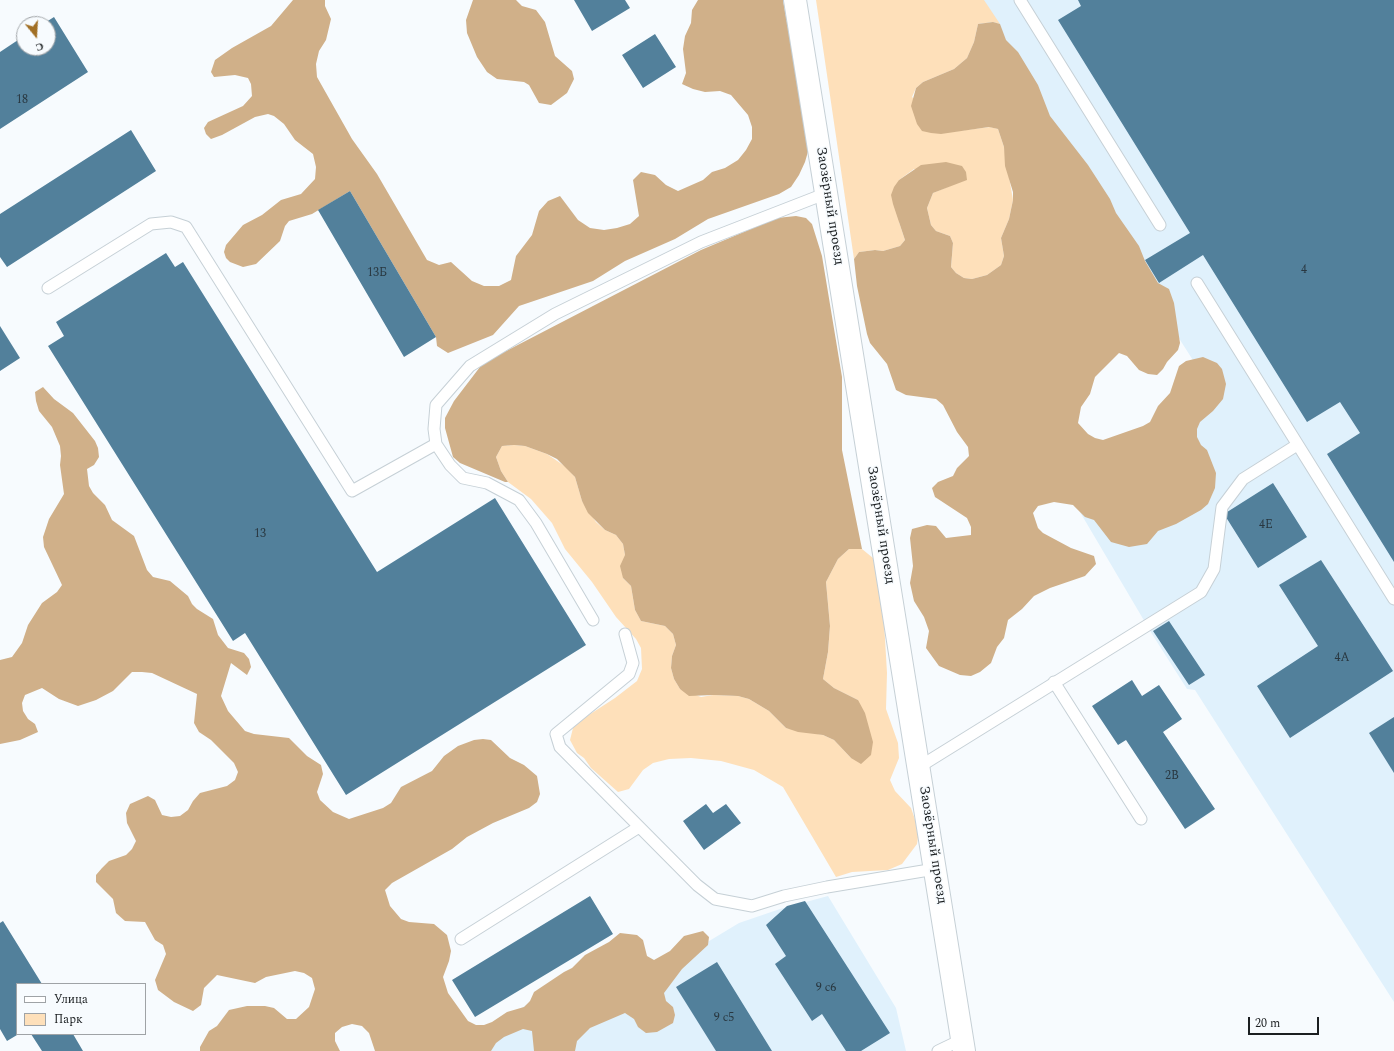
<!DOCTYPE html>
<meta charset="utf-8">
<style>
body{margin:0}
#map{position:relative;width:1394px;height:1051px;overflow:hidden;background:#f7fbfe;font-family:Spectral,serif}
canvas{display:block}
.legend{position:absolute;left:16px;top:983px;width:130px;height:52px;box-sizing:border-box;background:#f7fbfe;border:1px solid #9fa3a6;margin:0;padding:5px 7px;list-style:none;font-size:12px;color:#1b1f21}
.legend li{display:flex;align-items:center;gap:8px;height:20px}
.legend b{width:20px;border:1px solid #9fa3a6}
.north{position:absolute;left:16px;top:16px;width:40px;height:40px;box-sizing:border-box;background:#f7fbfe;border:1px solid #9fa3a6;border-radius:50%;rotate:162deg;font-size:11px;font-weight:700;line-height:16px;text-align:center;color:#1b1f21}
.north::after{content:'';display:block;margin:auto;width:14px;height:18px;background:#a16f24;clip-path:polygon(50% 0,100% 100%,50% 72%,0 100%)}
.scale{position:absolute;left:1248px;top:1017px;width:71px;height:18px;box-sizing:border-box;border:2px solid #1b1f21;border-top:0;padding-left:5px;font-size:12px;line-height:14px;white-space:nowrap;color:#1b1f21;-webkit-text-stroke:3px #f7fbfe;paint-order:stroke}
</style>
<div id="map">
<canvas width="1394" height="1051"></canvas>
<ul class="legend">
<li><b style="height:5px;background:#fff"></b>Улица</li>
<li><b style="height:11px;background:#fee0ba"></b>Парк</li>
</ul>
<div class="north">С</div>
<div class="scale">20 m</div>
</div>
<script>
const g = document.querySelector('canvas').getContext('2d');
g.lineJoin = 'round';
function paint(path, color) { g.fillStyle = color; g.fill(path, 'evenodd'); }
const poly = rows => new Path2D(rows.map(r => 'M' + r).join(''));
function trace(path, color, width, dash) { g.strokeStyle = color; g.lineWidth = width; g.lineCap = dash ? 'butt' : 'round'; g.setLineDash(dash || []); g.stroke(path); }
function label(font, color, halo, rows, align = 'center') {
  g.font = font + ' Spectral,serif'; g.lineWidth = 3; g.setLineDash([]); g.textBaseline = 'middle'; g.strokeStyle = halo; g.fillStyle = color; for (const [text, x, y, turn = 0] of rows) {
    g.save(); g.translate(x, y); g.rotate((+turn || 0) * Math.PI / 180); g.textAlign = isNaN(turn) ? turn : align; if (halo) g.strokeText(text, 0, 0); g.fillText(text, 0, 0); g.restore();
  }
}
const built = poly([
 [963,0,1394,0,1394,1002,1195,690,1187,689,1152,634,1064,485,1212,390],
 [828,896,896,1008,906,1051,414,1051,482,1035,548,990,570,1025,739,923,780,909]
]);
const green = poly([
 [816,0,984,0,1000,24,993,22,978,24,974,42,967,58,954,69,923,82,916,88,912,97,950,132,990,127,998,129,1004,147,1013,200,1009,219,1001,238,1004,256,1001,265,987,275,972,279,964,278,956,273,951,267,953,243,950,236,936,231,931,225,927,208,933,193,950,186,914,169,899,180,899,222,905,240,900,246,883,251,875,250,859,252,854,259],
 [514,445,525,446,547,454,566,467,575,477,582,501,596,522,605,530,616,535,623,544,625,555,623,578,631,586,635,610,641,621,665,626,673,634,676,645,672,656,671,668,674,679,680,689,701,697,713,695,738,696,749,699,769,711,786,728,823,735,834,740,851,758,858,700,834,688,823,679,828,652,830,626,826,582,838,559,849,549,862,549,873,558,878,570,884,622,887,673,886,709,898,743,899,758,890,780,895,791,911,808,919,831,917,844,902,864,888,870,852,872,836,877,783,787,754,770,721,761,691,758,669,759,653,763,643,770,629,789,618,792,591,768,584,758,577,753,570,740,573,728,581,720,615,698,637,681,642,669,641,648,636,639,616,617,592,582,565,549,552,523,531,499,508,482,501,471,496,457,502,446]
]);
const forest = poly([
 [293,0,325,0,325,6,331,19,326,40,319,51,316,64,317,77,352,139,377,174,427,260,439,265,451,262,472,281,484,286,499,286,511,280,516,256,532,235,539,211,548,201,560,196,578,220,590,228,604,230,617,228,630,224,639,216,633,180,641,172,655,175,666,185,678,191,703,180,712,172,725,168,738,160,746,150,752,139,752,127,748,115,731,95,720,91,705,92,693,89,682,84,686,73,683,49,685,36,691,23,692,10,698,0,783,0,809,148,805,162,799,175,791,187,779,194,708,219,675,239,625,261,593,281,519,306,493,335,448,353,437,346,436,337,350,191,312,214,289,221,285,226,280,241,256,264,243,267,230,262,226,258,224,252,226,245,243,225,262,215,281,200,301,194,315,179,316,167,313,154,295,140,284,124,274,116,268,114,255,117,222,135,211,139,206,134,204,128,208,122,243,106,252,96,251,84,248,78,235,75,214,77,211,72,215,60,232,48,271,26],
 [473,0,516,0,522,6,536,10,545,22,555,56,572,71,574,79,567,93,551,105,539,103,529,85,524,82,497,79,487,72,477,57,467,33,466,20],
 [993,22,1000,24,1006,40,1018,52,1038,85,1050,116,1088,165,1110,199,1116,213,1139,246,1145,261,1158,283,1169,289,1174,303,1180,343,1178,350,1167,362,1163,369,1157,375,1148,374,1139,370,1127,356,1119,353,1095,377,1090,394,1081,407,1078,423,1088,434,1095,438,1103,440,1143,426,1150,422,1158,406,1170,393,1179,366,1186,361,1203,357,1217,363,1222,369,1226,384,1223,399,1213,411,1200,422,1197,429,1197,437,1201,445,1207,450,1216,473,1215,488,1208,504,1201,510,1176,524,1158,531,1147,544,1129,547,1111,542,1094,520,1085,517,1073,505,1054,502,1038,506,1033,513,1038,528,1043,533,1071,548,1094,556,1096,564,1085,576,1050,588,1034,596,1022,609,1008,620,1004,638,997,647,991,663,980,672,971,676,960,675,939,666,926,648,929,631,924,617,914,601,910,583,913,566,910,538,912,529,927,525,936,526,946,538,971,535,971,527,967,518,935,497,932,488,938,482,953,476,957,468,969,456,968,447,957,432,943,405,936,399,906,395,896,390,887,364,870,343,867,334,857,286,854,259,859,252,875,250,883,251,900,246,905,240,893,204,891,195,894,187,899,180,921,165,946,162,962,166,966,172,967,180,933,193,927,208,931,225,936,231,950,236,953,243,951,267,956,273,964,278,972,279,987,275,1001,265,1004,256,1001,238,1009,219,1013,200,1013,192,1005,166,1004,147,998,129,989,127,941,134,931,133,922,131,917,124,911,106,916,88,923,82,954,69,967,58,974,42,978,24],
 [796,216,806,218,812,224,822,256,842,377,842,450,862,549,849,549,838,559,826,582,830,626,828,652,823,679,834,688,858,700,865,713,873,742,871,755,861,764,851,758,834,740,823,735,798,732,786,728,769,711,749,699,738,696,713,695,689,696,680,689,674,679,671,668,672,656,676,645,673,634,665,626,641,621,635,610,631,586,623,578,620,566,625,555,623,544,616,535,605,530,588,513,582,501,575,477,557,459,547,454,525,446,514,445,502,446,496,457,501,471,508,482,505,482,460,463,453,457,445,428,445,418,454,401,483,363,701,250,777,218],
 [43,387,54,399,73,413,95,441,98,448,99,457,94,465,87,469,89,486,93,493,105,505,112,520,134,536,147,570,153,577,170,581,188,596,192,604,197,609,213,619,218,635,228,648,244,653,249,659,251,667,247,675,231,663,221,696,228,711,245,731,254,734,289,738,307,756,321,765,323,774,317,792,320,800,333,812,349,819,383,808,391,803,401,787,432,771,444,756,458,746,474,740,483,739,491,740,510,758,524,765,537,776,540,794,537,802,529,808,493,823,467,837,452,849,392,883,385,890,390,906,401,919,409,922,434,924,447,935,451,951,449,961,443,977,448,993,468,1021,476,1025,484,1025,492,1022,507,1012,524,1007,530,1001,534,992,564,972,572,968,585,955,609,942,620,933,637,935,643,940,647,956,654,960,670,951,684,936,703,931,709,937,708,945,682,969,664,993,666,1001,673,1007,675,1015,673,1023,657,1032,646,1033,638,1027,634,1019,625,1013,590,1028,577,1041,575,1051,534,1051,532,1031,523,1029,504,1037,496,1043,491,1051,375,1051,369,1033,362,1026,352,1024,342,1027,335,1033,335,1041,340,1051,200,1051,200,1047,209,1031,217,1026,229,1010,247,1006,265,1006,274,1008,287,1019,296,1019,309,1007,315,989,312,978,304,973,295,971,266,977,255,983,217,975,204,988,201,1005,193,1011,174,1002,158,990,155,980,166,954,163,945,155,940,145,922,125,921,116,913,113,899,96,882,96,875,102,868,109,861,126,855,132,849,136,841,127,823,126,813,130,804,148,796,155,800,162,815,171,817,180,816,188,810,193,801,200,793,227,786,235,780,238,772,234,763,211,740,199,732,194,723,197,694,152,673,142,672,132,672,113,691,96,700,78,706,59,699,42,688,25,695,22,703,23,711,28,719,35,724,38,732,20,740,0,744,0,660,12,657,22,643,28,625,42,603,57,592,62,585,44,547,43,537,49,519,64,494,60,465,61,456,60,446,52,427,39,411,36,401,35,392]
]);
const building = poly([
 [574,0,625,0,630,8,592,31],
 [1078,0,1394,0,1394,562,1327,454,1360,433,1340,402,1307,422,1203,255,1159,283,1145,260,1190,233,1058,20,1081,6],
 [54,17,88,72,0,129,0,52,24,36,24,48,48,48,48,24,43,24],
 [655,34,676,67,643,88,622,55],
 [131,130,156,171,7,267,0,257,0,214],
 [350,191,436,337,404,357,318,210],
 [166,253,175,267,183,262,377,572,495,498,586,645,346,795,245,633,233,641,48,346,64,336,56,322],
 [0,326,20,358,0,371],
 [1273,483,1307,537,1258,568,1224,514],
 [1321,560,1393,671,1290,738,1257,686,1318,646,1279,585],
 [1169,621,1205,675,1189,685,1153,631],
 [1132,680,1142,696,1159,685,1182,719,1163,732,1215,809,1185,829,1126,740,1118,745,1092,706],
 [1394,717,1394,773,1369,733],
 [706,804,713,813,726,804,741,823,704,850,683,821],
 [590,896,613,934,475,1017,452,980],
 [805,901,890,1033,861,1051,846,1051,822,1014,812,1021,775,964,786,956,766,925,787,906],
 [3,921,42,984,17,984,17,1035,7,1041,0,1029,0,923],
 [717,962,772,1051,716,1051,676,987],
 [31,1034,73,1034,83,1051,42,1051]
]);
const lane = poly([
 [1020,0,1160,225],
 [1197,283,1394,599],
 [48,288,151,224,171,222,186,227,352,491,436,444],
 [593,620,536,523,519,500,487,483,463,478,450,465,436,444,434,429,436,405,470,366,555,314,701,242,827,193],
 [625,634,633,663,629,674,556,734,560,747,697,885,715,899,752,906,784,896,827,887,935,869],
 [1054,682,1141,819],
 [919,767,1201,592,1214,569,1222,507,1243,479,1297,445],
 [461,939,639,827],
 [938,1051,963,1039]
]);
const street = poly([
 [795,0,964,1051]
]);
const numberNames = [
 ["18",22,101],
 ["4",1304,271],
 ["13Б",377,274],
 ["4Е",1266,526],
 ["13",260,535],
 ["4А",1342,659],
 ["2В",1172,777],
 ["9 с6",826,989],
 ["9 с5",724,1019]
];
const streetNames = [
 ["Заозёрный проезд",829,206,81],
 ["Заозёрный проезд",880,525,81],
 ["Заозёрный проезд",932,845,81]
];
paint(built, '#e0f1fc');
paint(green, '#fee0ba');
paint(forest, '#d0b089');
paint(building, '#52809b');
trace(lane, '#c6d0d6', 13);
trace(street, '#c6d0d6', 24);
trace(lane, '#fff', 11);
trace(street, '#fff', 22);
label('12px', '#293740', null, numberNames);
label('14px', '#1b1f21', '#f7fbfe', streetNames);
</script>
